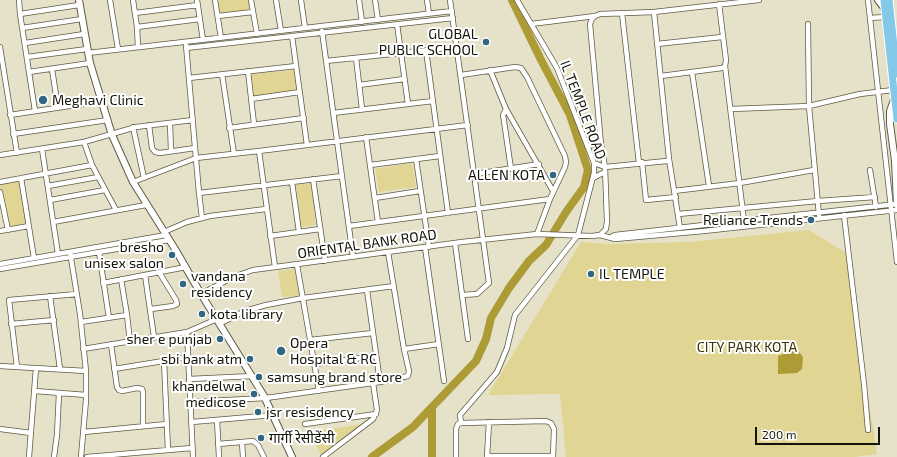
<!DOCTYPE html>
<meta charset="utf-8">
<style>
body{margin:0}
#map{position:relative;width:897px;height:457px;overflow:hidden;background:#e6e2c9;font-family:"Exo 2",sans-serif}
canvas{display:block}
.scale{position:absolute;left:755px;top:427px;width:125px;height:18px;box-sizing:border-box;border:2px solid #14130a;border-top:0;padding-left:5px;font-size:12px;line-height:14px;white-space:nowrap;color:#14130a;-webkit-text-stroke:3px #fff;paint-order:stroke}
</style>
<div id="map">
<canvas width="897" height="457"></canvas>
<div class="scale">200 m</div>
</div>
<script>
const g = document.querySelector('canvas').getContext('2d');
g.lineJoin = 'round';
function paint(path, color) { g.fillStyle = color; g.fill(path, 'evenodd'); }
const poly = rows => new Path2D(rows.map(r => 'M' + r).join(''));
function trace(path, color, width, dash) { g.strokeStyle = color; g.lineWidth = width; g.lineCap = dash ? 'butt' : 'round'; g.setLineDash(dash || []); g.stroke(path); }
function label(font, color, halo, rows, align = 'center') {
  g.font = font + ' "Exo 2","Noto Sans Devanagari",sans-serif'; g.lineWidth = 4; g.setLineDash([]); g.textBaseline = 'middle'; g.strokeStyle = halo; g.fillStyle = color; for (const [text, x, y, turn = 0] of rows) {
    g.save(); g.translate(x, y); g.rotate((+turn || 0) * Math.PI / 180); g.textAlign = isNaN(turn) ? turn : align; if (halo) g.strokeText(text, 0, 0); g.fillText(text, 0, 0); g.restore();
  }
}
const green = poly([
 [218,0,249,0,251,10,220,15],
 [294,70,297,90,254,96,251,74],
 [412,163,416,187,379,192,375,169],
 [18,181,26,223,10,227,0,184],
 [311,183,316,225,301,227,296,185],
 [809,230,846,253,877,454,854,457,566,457,560,394,488,395,581,242,608,244,689,242],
 [295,269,299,295,282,297,278,271],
 [363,424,321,455,310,432]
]);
const water = poly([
 [797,349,803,357,802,369,797,373,778,374,778,356]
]);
const river = poly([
 [372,457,413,427,432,407],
 [432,457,432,407,476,361,486,339,491,318,509,288,529,261,546,245,566,212,584,187,588,170,570,115,541,60,512,0]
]);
const street = poly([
 [19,0,20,14,35,111],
 [110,0,118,49],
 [133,0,137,27,138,47],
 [197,0,203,40],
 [215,0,221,38],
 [251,0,257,34],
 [276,0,281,31],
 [301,0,305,28],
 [359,0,362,22],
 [375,0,378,20],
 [427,0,429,14],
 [450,0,489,283,477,294,462,295],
 [868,0,897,262],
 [135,13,198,5],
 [622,13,639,163],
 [20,14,79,5],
 [218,16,253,12],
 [870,18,885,17],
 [397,24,408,104],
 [531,24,595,16],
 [808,24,809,106,819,215],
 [137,27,200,19],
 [22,28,82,19],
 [322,31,353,257],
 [292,36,307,145],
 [25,43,84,34],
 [657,44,722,37],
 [186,45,199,193,202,218],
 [0,47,17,153],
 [186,48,453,18],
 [426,50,448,213],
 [88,53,452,11],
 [27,57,87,49],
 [356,58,362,109],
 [326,61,457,47],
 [725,66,744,221],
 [52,69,58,108],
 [490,70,506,109,553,191],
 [248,71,254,124],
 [29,72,90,63],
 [692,72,709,186],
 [222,74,234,154],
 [461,75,515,67,521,68,527,77,565,156,566,162,565,167,550,199,537,234],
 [661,76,722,68,725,66,726,60,719,4],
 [189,78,296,66],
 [359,85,404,79],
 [251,99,300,92],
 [506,109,503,115,504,121,511,169],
 [731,109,809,106,860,94,893,90],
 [333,113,433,101],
 [10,115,102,101],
 [170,123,171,151],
 [149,125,152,148,155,152,160,153,195,148],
 [133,127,144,178],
 [229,128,304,118],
 [13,134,108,120],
 [366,137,378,222],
 [84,142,92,165,116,210],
 [587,146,601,144],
 [42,149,58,254],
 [259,151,275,267],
 [0,155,84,142,136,127,193,120],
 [416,159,429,247],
 [669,159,680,228],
 [642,162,646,200,676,197],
 [594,163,605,167,667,161,669,159,654,12],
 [370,165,440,156],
 [870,170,876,207],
 [475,174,539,164],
 [21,178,34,258],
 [593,178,605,172],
 [313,179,325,261],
 [0,182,92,165],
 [133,182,196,158,259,151,468,125],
 [292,182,299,232],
 [48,186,98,177],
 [674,191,740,183,814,170],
 [0,192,8,230],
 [199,193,342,176],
 [375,198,420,191],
 [50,200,105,190],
 [678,214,818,201,875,197],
 [844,215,864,384,868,430],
 [53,222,146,205],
 [349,226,550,199],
 [0,231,29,226],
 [164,232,187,222,210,216,266,209],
 [600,235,615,239,704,231,897,210],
 [270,236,320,229],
 [611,237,615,235,704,225,897,204],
 [455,243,468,339],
 [425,247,444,381],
 [70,252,80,314,86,371,86,400,81,457],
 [99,252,109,318],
 [0,264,166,235],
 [297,265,319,391],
 [0,269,169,240],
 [145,275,154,337],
 [121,279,127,315,130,342],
 [103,283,186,267],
 [367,290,380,382],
 [201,294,233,277,253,270,462,242,537,234,592,236,600,235,606,229,607,221,605,167,601,144,590,24,592,19,595,16,600,14,654,12,759,0],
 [50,296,60,369],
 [151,309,173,306,177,304,176,300,159,272],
 [81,322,127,315],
 [11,324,54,320],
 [219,324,245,311,266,305,303,298,394,286],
 [187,332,193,457],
 [310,340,373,333],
 [111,344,117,387,119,390,122,391,137,388,142,389,143,392,143,426],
 [83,349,187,332,217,319],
 [404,349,439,344],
 [164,361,168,450],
 [315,364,376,356],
 [0,366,86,371],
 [17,367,9,300,77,294],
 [114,369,188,357],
 [189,379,253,376],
 [35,391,86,395],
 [190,402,266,398,380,382,408,376,409,371,404,349,388,252],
 [217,420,219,457],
 [192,422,273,415],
 [461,423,460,415,497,372,507,348,515,315,578,235,594,173,594,163,557,68,517,0],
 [305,424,376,414],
 [0,429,31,433],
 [84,432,167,424],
 [242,442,243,457],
 [218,444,253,441,258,445,264,457],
 [487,456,553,456],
 [29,457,36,368],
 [54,457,57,435,59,393],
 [87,457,192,448],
 [323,457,373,419,377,410,373,383],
 [456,457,456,429,458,424,461,423,546,421,551,423,554,429,553,457],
 [487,457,489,422]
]);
const secondary = poly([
 [79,0,90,63,112,135,133,182,175,249,201,294,264,396,292,457],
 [878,0,885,9],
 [894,100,890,111,890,124,895,161,897,205]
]);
const primary = poly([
 [884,0,897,119],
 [889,0,897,74]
]);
const markers = [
 [486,42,4,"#316782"],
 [43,100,5,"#316782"],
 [553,175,4,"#316782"],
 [811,220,4,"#316782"],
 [172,255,4,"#316782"],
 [591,274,4,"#316782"],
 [183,284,4,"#316782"],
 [202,314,4,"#316782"],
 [220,339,4,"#316782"],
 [281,351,5,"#316782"],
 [250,359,4,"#316782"],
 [259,377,4,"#316782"],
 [254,394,4,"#316782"],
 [258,412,4,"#316782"],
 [261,438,4,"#316782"]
];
const poiNames = [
 ["GLOBAL",478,34,"right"],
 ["PUBLIC SCHOOL",478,50,"right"],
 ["Meghavi Clinic",52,100],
 ["ALLEN KOTA",545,175,"right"],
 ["Reliance Trends",803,220,"right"],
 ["bresho",164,247,"right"],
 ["unisex salon",164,263,"right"],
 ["IL TEMPLE",599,274],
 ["vandana",191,276],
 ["residency",191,292],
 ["kota library",210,314],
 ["sher e punjab",212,339,"right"],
 ["Opera",290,343],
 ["Hospital & RC",290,359],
 ["sbi bank atm",242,359,"right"],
 ["samsung brand store",267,377],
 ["khandelwal",246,386,"right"],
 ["medicose",246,402,"right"],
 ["jsr resisdency",266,412],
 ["गार्गी रेसीडेंसी",269,438]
];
const streetNames = [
 ["IL TEMPLE ROAD",583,110,69],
 ["ORIENTAL BANK ROAD",367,244,-8]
];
const parkNames = [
 ["CITY PARK KOTA",747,347]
];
paint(green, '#e0d593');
paint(water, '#ad9c36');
trace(river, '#ad9c36', 8);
trace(street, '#5e5a45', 6);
trace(secondary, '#5e5a45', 8);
trace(primary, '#fff', 9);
trace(street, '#fff', 4.5);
trace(secondary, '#fff', 6);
trace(primary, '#84c8e8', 7);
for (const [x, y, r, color] of markers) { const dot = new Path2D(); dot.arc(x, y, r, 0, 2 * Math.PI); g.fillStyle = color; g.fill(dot); trace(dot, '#fff', 1.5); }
label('14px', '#14130a', '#fff', poiNames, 'left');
label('14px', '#14130a', '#fff', streetNames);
label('14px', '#3b3408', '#fff', parkNames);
</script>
